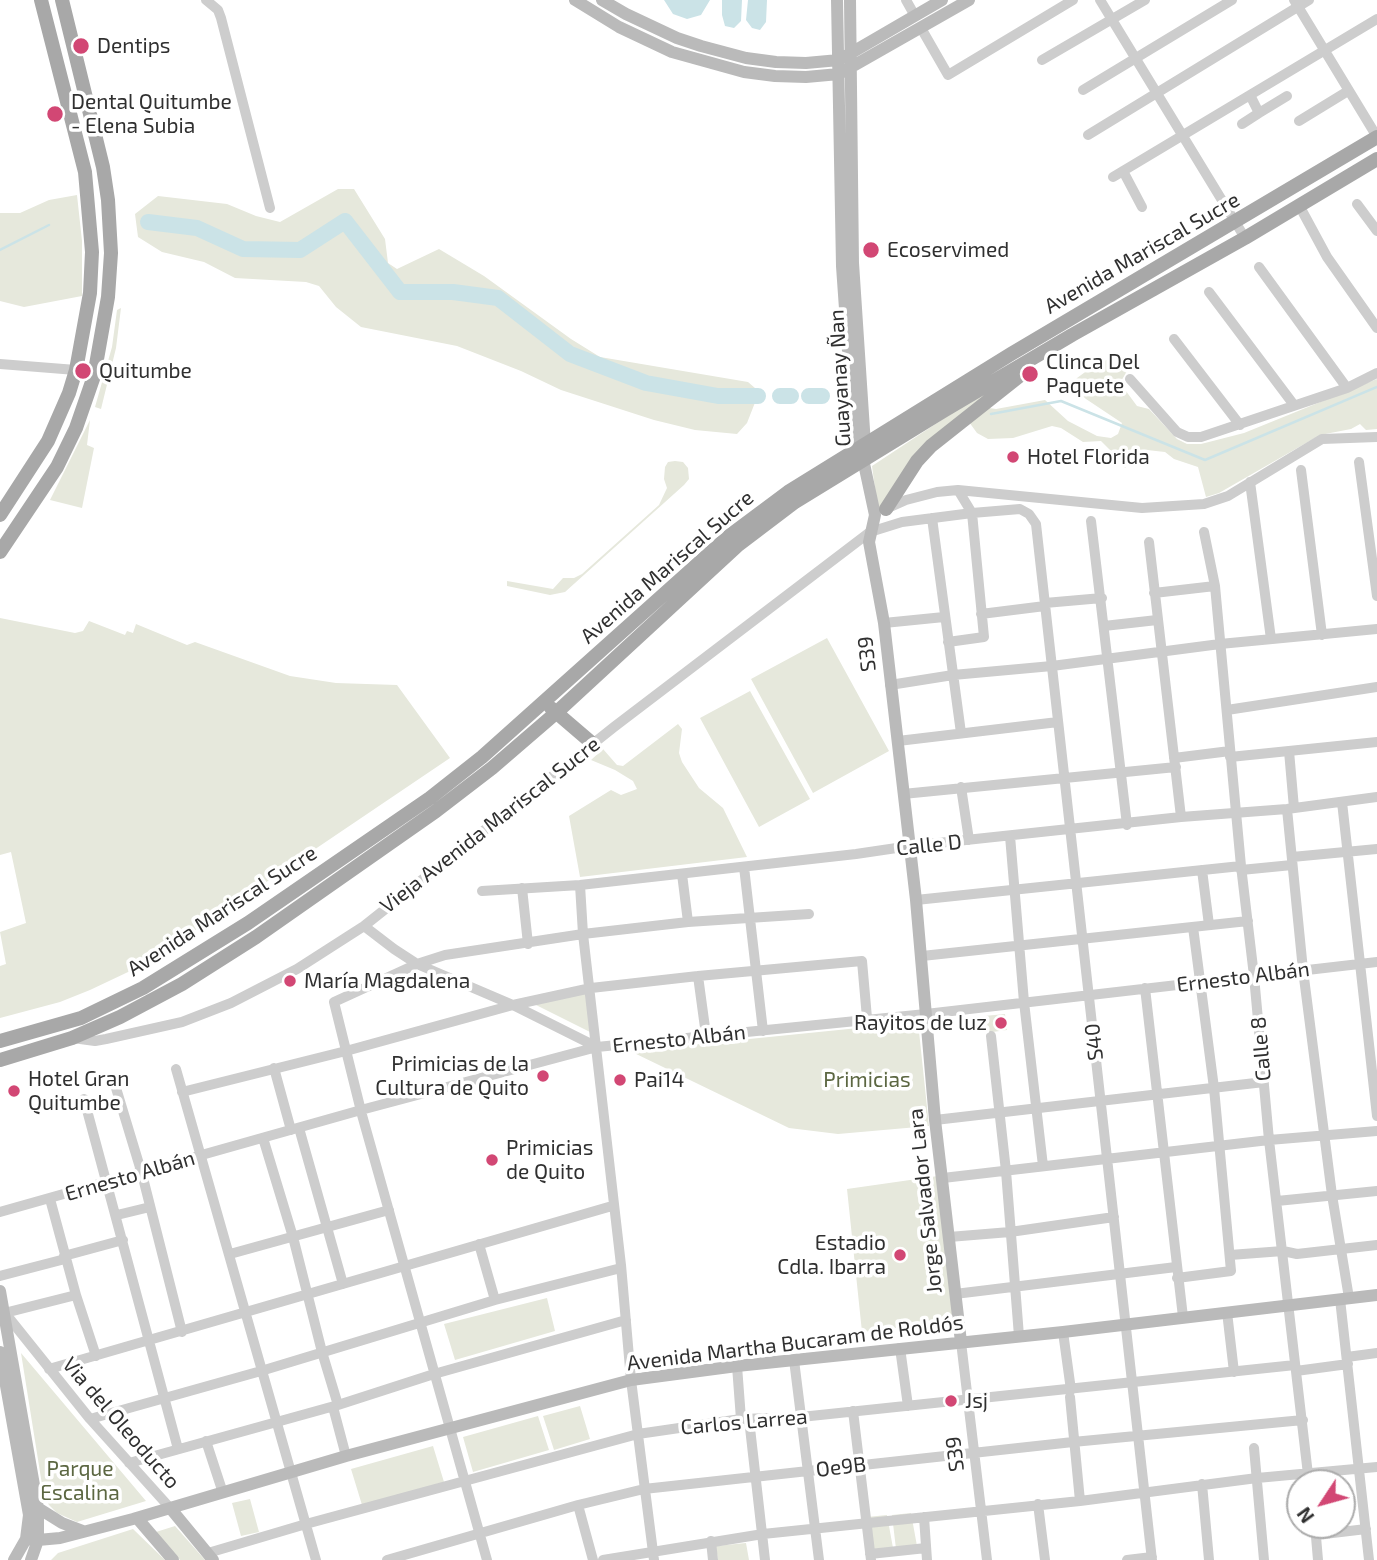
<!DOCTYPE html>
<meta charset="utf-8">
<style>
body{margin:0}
#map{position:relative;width:1377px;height:1560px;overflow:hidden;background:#fff;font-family:"Exo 2",sans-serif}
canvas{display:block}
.north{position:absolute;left:1286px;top:1469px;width:70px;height:70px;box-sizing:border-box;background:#fff;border:2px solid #acacac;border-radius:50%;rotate:234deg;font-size:19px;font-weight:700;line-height:28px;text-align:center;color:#303030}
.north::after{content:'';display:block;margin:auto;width:24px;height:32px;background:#d24774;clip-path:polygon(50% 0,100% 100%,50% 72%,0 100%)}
</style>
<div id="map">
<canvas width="1377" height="1560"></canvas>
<div class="north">N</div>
</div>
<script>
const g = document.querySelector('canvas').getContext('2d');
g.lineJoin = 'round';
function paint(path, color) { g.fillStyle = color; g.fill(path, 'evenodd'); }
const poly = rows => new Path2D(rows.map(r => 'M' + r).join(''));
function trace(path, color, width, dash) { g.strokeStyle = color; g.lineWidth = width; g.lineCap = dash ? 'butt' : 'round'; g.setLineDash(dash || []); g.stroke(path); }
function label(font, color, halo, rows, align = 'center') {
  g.font = font + ' "Exo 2",sans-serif'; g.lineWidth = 7; g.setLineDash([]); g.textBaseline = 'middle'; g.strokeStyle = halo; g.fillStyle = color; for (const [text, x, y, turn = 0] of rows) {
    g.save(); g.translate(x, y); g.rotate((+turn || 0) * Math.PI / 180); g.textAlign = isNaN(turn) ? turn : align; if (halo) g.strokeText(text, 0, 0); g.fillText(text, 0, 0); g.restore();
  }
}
const green = poly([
 [338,189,354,189,385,239,388,263,397,269,439,249,484,276,571,339,600,357,748,382,755,388,756,400,747,423,737,434,695,430,654,420,561,390,521,371,457,346,361,327,336,307,319,286,306,282,235,278,204,262,162,252,138,237,135,214,158,196,227,204,256,216,280,222],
 [77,195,82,241,82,296,24,307,0,301,0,213,20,213,49,200],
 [121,308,116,348,101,409,95,407,112,347,117,310],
 [1117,355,1127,371,1120,383,1137,406,1149,409,1177,439,1187,444,1201,444,1244,433,1377,379,1377,429,1366,430,1360,424,1351,429,1320,435,1219,493,1206,497,1198,467,1174,459,1165,452,1147,450,1125,468,1119,459,1101,441,1083,442,1061,428,1052,426,1013,438,988,439,977,433,969,422,989,408,996,409,1045,400,1068,421,1097,436,1111,438,1118,434,1122,423,1086,399,1072,386,1077,378,1092,367],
 [987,390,990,398,956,422,878,511,872,466],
 [90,420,87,445,94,448,82,508,50,500],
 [675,461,683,462,688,468,689,479,684,485,565,592,550,595,507,586,507,581,553,589,563,578,574,578,582,574,659,505,667,488,664,479,665,467,668,462],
 [0,618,75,633,83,631,89,621,125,635,127,631,133,633,136,624,187,645,195,642,290,676,336,683,397,685,450,758,145,964,90,990,60,1002,0,1018,0,966,6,964,0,932,26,923,11,852,0,855],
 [827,638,889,751,813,793,751,679],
 [750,691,810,799,759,827,700,718],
 [678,724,682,729,679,753,682,762,699,788,723,808,747,857,580,877,569,816,611,790,621,795,637,789,633,781,615,770,591,760,603,749,617,765,623,766],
 [588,992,594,1034,530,1002],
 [1005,1014,1007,1030,985,1033,984,1016],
 [918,1022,929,1126,838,1134,789,1128,630,1051],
 [938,1176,955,1321,862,1332,847,1189],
 [547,1298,555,1331,455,1360,444,1324],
 [21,1353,146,1501,77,1522,57,1513,49,1505,44,1497],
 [580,1406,590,1439,554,1450,543,1416],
 [538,1416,549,1450,473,1472,463,1437],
 [433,1446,444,1482,362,1505,351,1469],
 [250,1499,259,1532,241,1536,232,1503],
 [911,1513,917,1546,896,1549,892,1515],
 [887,1515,893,1548,871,1551,867,1517],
 [175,1526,205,1560,180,1560,156,1532],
 [133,1529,165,1560,51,1560,58,1553],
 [746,1543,749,1560,718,1560,716,1546]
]);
const water = poly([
 [664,0,710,0,701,15,687,19,673,14],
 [722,0,742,0,741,21,734,28,725,26,722,15],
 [748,0,767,0,766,22,760,30,752,28,746,20]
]);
const stream = poly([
 [0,250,49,225],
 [991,414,1061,401,1205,460,1377,387]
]);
const river = poly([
 [148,222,197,228,243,249,300,250,345,221,400,292,453,292,498,298,570,354,646,383,718,396,758,396],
 [780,396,791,396],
 [809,396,822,396]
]);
const street = poly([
 [206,0,218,10,221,18,270,208],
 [906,0,915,16],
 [1100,0,1245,238],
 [1294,0,1377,137],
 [921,28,948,75,1073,0],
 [1042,60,1145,0],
 [1083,90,1232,0],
 [1250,95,1259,113,1287,96],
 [1299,121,1348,91],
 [1242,124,1259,113],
 [1088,135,1309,0],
 [1123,171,1142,207],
 [1113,177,1377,19],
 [1357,204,1377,231],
 [1300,207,1327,257,1377,328],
 [1259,267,1347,388],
 [1209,292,1294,405],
 [1174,339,1240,425],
 [0,364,76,370],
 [1130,379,1177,432,1188,437,1201,437,1347,388,1377,373],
 [1359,462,1377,596],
 [1301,470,1322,635],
 [1250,482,1271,639],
 [888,508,906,500,937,492,958,490,1142,508,1204,504,1228,496,1322,439,1377,437],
 [932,518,961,733],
 [1091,521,1127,825],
 [1204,532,1215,586,1241,866,1254,976,1269,1140,1309,1483],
 [1149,542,1181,817],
 [1154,593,1215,586],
 [1045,603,1102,598],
 [981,614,1045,606],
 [884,623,944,617],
 [1104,626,1157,620],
 [948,642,984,637,972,513,958,490],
 [890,685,953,675,1052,666,1220,644,1377,629],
 [1227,710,1377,687],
 [898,741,1058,722],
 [1289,751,1294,808],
 [1230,757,1377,742],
 [1174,758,1230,751],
 [961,787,969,840],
 [903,794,1176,767],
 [1342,802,1377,1116],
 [1287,809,1303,970,1332,1195,1349,1298],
 [1010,836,1024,1002,1043,1166],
 [1292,857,1377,849],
 [744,867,763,1031],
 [1202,870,1209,925],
 [1241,870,1292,865],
 [682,874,688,922],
 [580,885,583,934,621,1265,631,1380,654,1560],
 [522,888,528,944],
 [482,891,580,885,856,854,910,846,1181,817,1287,809,1377,797],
 [916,900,1241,866],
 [364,926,394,949,417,964,513,1005,597,1047],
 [922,956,1248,921],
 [698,976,706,1035],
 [1145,988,1183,1317],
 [991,1036,1006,1171,1019,1336],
 [73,1038,95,1041,106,1039,182,1022,231,1003,297,969,364,926,614,727,870,532,902,522,972,513,1020,509,1029,514,1036,524,1152,1560],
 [274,1068,291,1130],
 [176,1069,316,1560],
 [116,1088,142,1174,182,1332],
 [182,1092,346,1051,513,1005,591,988,698,976,862,961,867,1018],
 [84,1099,178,1449],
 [935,1120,1264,1082],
 [299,1128,343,1284],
 [263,1138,293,1237,322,1352,338,1405],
 [943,1178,1269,1140,1377,1131],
 [50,1199,76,1295,96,1356],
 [1277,1201,1377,1191],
 [0,1212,361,1110,597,1047,926,1014,1377,962],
 [117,1215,150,1207],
 [949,1237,1010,1232,1114,1217],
 [479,1244,495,1300],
 [230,1254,389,1210],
 [1230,1255,1283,1251,1297,1254,1377,1245],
 [64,1256,123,1240],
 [0,1276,65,1259],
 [1177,1278,1231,1271,1214,1088,1193,927],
 [955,1294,1176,1267],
 [1340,1299,1369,1560],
 [1227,1312,1234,1372],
 [5,1313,90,1419,171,1509],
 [1,1314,76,1295],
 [1063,1332,1071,1390],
 [961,1342,987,1560],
 [900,1348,908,1406],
 [1347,1357,1377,1353],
 [794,1360,819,1560],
 [737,1366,741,1419],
 [49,1369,612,1206],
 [1296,1371,1348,1364],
 [1070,1397,1080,1501],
 [333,1407,346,1456],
 [853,1411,871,1560],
 [90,1419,261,1371,495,1300,621,1268],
 [749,1419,765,1560],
 [206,1441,223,1493],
 [1254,1448,1264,1560],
 [129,1463,338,1405,434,1374,626,1320],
 [1202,1484,1209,1560],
 [1038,1504,1045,1560],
 [578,1505,593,1560],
 [924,1517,927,1560],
 [1315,1525,1318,1560],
 [1316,1535,1366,1529],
 [711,1541,713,1560],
 [208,1553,306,1524,638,1434,741,1419,801,1417,1295,1365],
 [870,1554,926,1548],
 [387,1560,578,1505,644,1489,1073,1442,1303,1420],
 [487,1560,362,1115,334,1002,417,964,445,955,583,934,688,922,809,914],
 [603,1560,763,1534,1080,1501,1257,1478,1377,1467],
 [1127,1560,1152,1557]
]);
const secondary = poly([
 [575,0,619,27,672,52,744,72,775,76,806,77,839,74,969,0],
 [602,0,626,14,677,38,701,46,746,58,776,62,806,63,839,60,942,0],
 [837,0,842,266,855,451,860,457],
 [850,0,853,263,865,445,863,459,875,515,869,542,884,623,916,900,935,1120,961,1342],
 [0,1291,38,1508,38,1540,31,1560],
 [0,1352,29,1515,26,1539,14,1560],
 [38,1508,62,1523,83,1531],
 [171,1509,213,1560],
 [137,1518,173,1560],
 [26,1539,38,1540,60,1538,133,1519,346,1456,631,1380,737,1366,1063,1332,1377,1295]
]);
const primary = poly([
 [886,509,917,461,931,446,1027,370],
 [0,515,48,441,69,393,76,370,90,293,92,252,85,172,41,0],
 [0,552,57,467,76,428,94,376,108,297,111,253,108,200,103,167,62,0],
 [551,708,593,744],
 [0,1041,81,1018,143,988,248,923,430,798,482,757,729,536,788,492,1011,354,1377,137],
 [0,1060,72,1038,120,1017,182,984,256,937,436,811,492,768,557,712,737,546,795,502,945,410,1072,335,1245,238,1377,159]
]);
const markers = [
 [81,46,9,"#d24774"],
 [55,114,9,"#d24774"],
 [871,250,9,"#d24774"],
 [83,371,9,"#d24774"],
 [1030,374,9,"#d24774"],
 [1013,457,7,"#d24774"],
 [290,981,7,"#d24774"],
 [1001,1023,7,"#d24774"],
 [543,1076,7,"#d24774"],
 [620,1080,7,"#d24774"],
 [14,1091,7,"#d24774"],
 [492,1160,7,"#d24774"],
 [900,1255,7,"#d24774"],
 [951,1401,7,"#d24774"]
];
const poiNames = [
 ["Dentips",97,46],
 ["Dental Quitumbe",71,102],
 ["- Elena Subia",71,126],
 ["Ecoservimed",887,250],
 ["Clinca Del",1046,362],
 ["Paquete",1046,386],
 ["Quitumbe",99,371],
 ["Hotel Florida",1027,457],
 ["María Magdalena",304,981],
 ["Rayitos de luz",987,1023,"right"],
 ["Primicias de la",529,1064,"right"],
 ["Cultura de Quito",529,1088,"right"],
 ["Hotel Gran",28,1079],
 ["Quitumbe",28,1103],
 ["Pai14",634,1080],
 ["Primicias",506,1148],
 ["de Quito",506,1172],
 ["Estadio",886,1243,"right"],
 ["Cdla. Ibarra",886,1267,"right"],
 ["Jsj",965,1401]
];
const streetNames = [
 ["Avenida Mariscal Sucre",1142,253,-30],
 ["Guayanay Ñan",840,378,-93],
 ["Avenida Mariscal Sucre",667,567,-41],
 ["S39",867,654,-96],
 ["Vieja Avenida Mariscal Sucre",490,825,-38],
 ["Calle D",929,845,-6],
 ["Avenida Mariscal Sucre",222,911,-33],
 ["Ernesto Albán",1243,977,-7],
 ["Ernesto Albán",679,1039,-6],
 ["S40",1094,1042,-96],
 ["Calle 8",1261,1049,-95],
 ["Ernesto Albán",130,1176,-16],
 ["Jorge Salvador Lara",925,1201,-96],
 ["Avenida Martha Bucaram de Roldós",795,1343,-7],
 ["Carlos Larrea",744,1422,-5],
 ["Via del Oleoducto",121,1423,49],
 ["S39",955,1454,-97],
 ["Oe9B",841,1467,-7]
];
const parkNames = [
 ["Primicias",867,1080],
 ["Parque",80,1469],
 ["Escalina",80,1493]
];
paint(green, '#e6e8dc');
paint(water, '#cbe3e7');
trace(stream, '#cbe3e7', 2.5);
trace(river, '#cbe3e7', 16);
trace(street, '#cdcdcd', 10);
trace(secondary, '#bababa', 12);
trace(primary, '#a8a8a8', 14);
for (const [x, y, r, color] of markers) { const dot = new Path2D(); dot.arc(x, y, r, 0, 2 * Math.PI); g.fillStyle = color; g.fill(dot); trace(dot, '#fff', 2.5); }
label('21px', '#303030', '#fff', poiNames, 'left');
label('21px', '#303030', '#fff', streetNames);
label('21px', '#5c6742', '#fff', parkNames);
</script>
